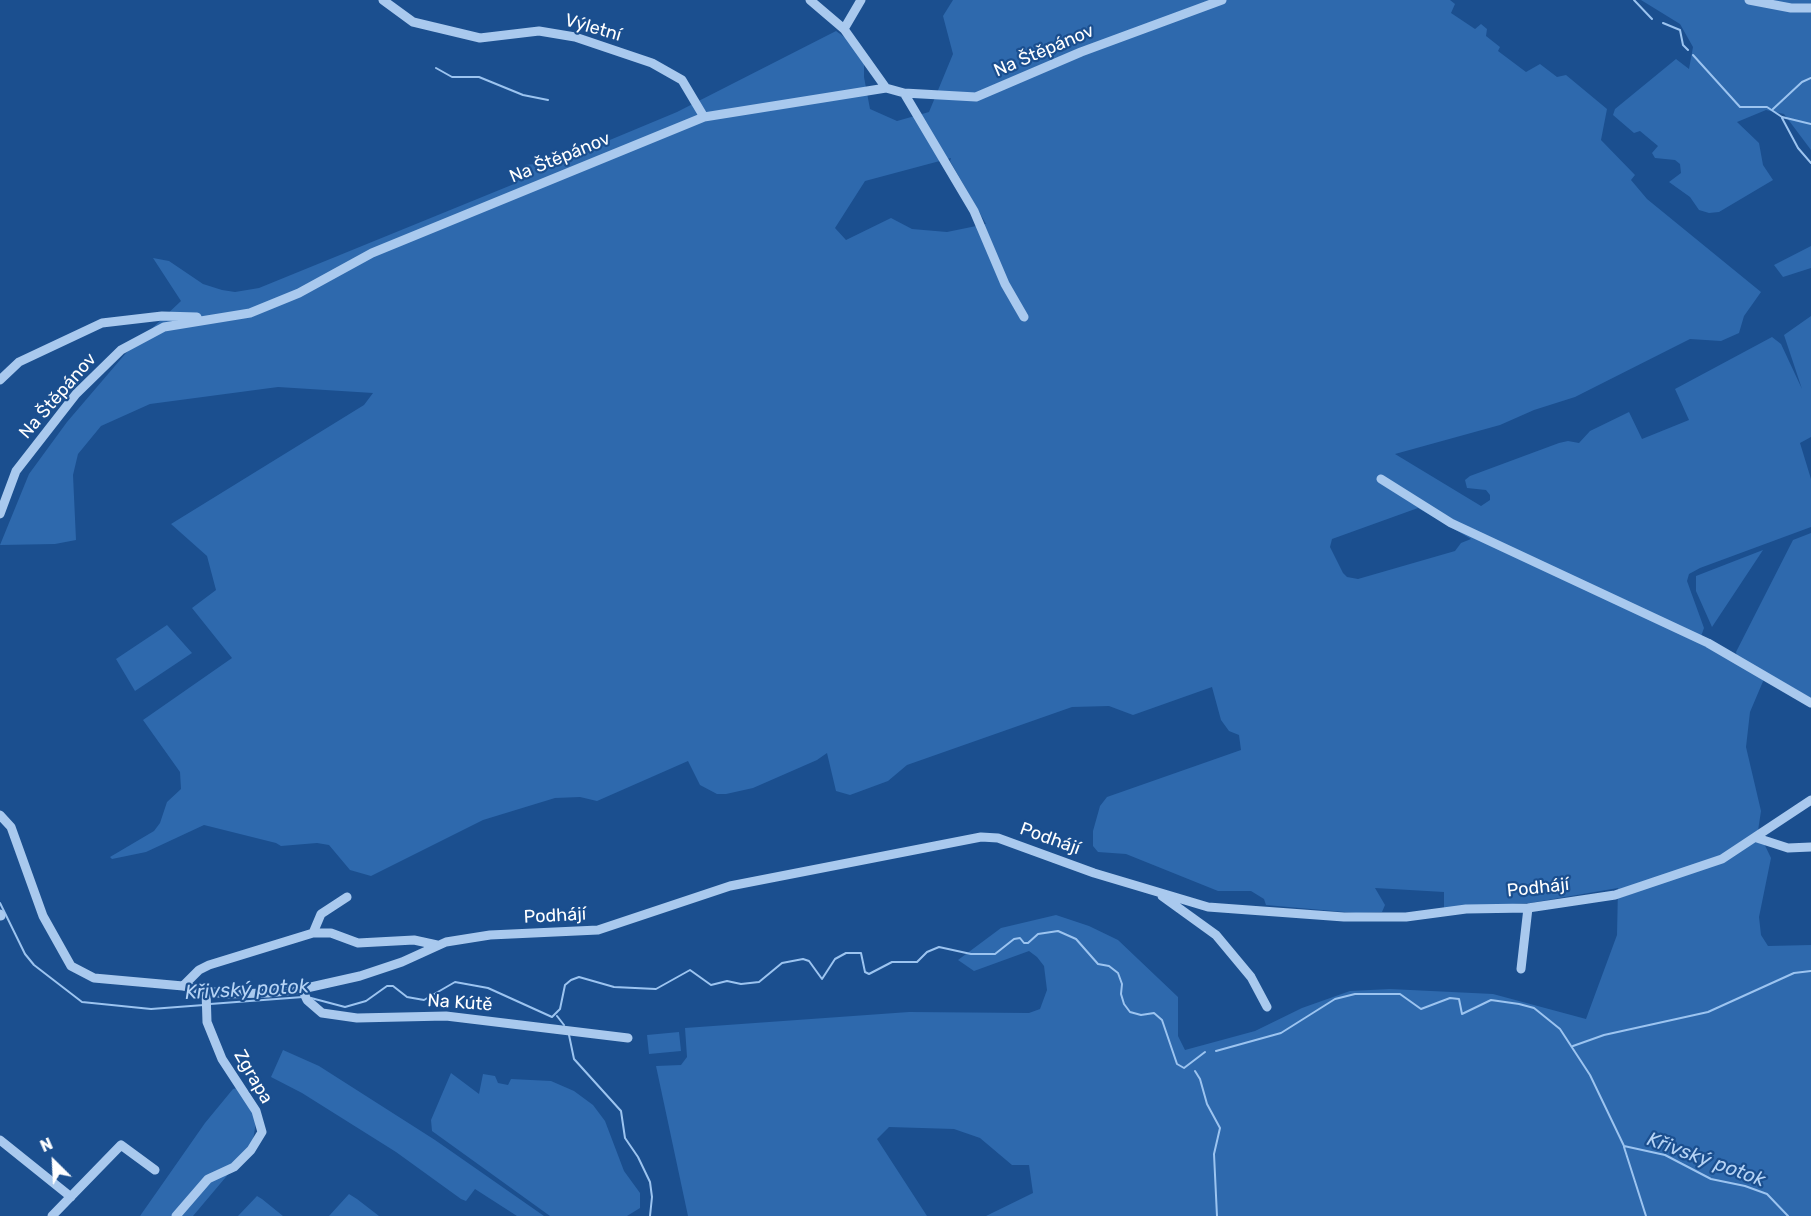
<!DOCTYPE html>
<meta charset="utf-8">
<style>
body{margin:0}
#map{position:relative;width:1811px;height:1216px;overflow:hidden;background:#1b4f8f;font-family:Rubik,sans-serif}
canvas{display:block}
.north{position:absolute;left:24px;top:1132px;width:60px;height:60px;-webkit-text-stroke:4px #1b4f8f;paint-order:stroke;rotate:336deg;font-size:16px;font-weight:700;line-height:24px;text-align:center;color:#fff}
.north::after{content:'';display:block;margin:auto;width:21px;height:27px;background:#fff;clip-path:polygon(50% 0,100% 100%,50% 72%,0 100%)}
</style>
<div id="map">
<canvas width="1811" height="1216"></canvas>
<div class="north">N</div>
</div>
<script>
const g = document.querySelector('canvas').getContext('2d');
g.lineJoin = 'round';
function paint(path, color) { g.fillStyle = color; g.fill(path, 'evenodd'); }
const poly = rows => new Path2D(rows.map(r => 'M' + r).join(''));
function trace(path, color, width, dash) { g.strokeStyle = color; g.lineWidth = width; g.lineCap = dash ? 'butt' : 'round'; g.setLineDash(dash || []); g.stroke(path); }
function label(font, color, halo, rows, align = 'center') {
  g.font = font + ' Rubik,sans-serif'; g.lineWidth = 4.5; g.setLineDash([]); g.textBaseline = 'middle'; g.strokeStyle = halo; g.fillStyle = color; for (const [text, x, y, turn = 0] of rows) {
    g.save(); g.translate(x, y); g.rotate((+turn || 0) * Math.PI / 180); g.textAlign = isNaN(turn) ? turn : align; if (halo) g.strokeText(text, 0, 0); g.fillText(text, 0, 0); g.restore();
  }
}
const green = poly([
 [953,0,1450,0,1455,4,1451,13,1475,29,1481,24,1487,29,1486,36,1500,47,1498,51,1526,72,1540,64,1557,77,1566,75,1607,109,1601,140,1635,175,1631,180,1647,199,1761,292,1744,316,1739,333,1721,341,1690,339,1575,397,1534,410,1500,425,1395,454,1481,506,1490,500,1490,495,1486,490,1467,488,1465,480,1470,476,1559,443,1568,441,1579,443,1590,431,1629,412,1642,439,1689,420,1675,389,1772,337,1781,344,1802,389,1784,335,1811,316,1811,437,1800,443,1811,479,1811,527,1700,568,1689,574,1687,581,1704,628,1699,642,1764,679,1750,712,1746,747,1761,811,1758,831,1771,858,1759,917,1761,935,1768,946,1811,945,1811,1216,986,1216,1033,1193,1029,1165,1012,1165,980,1138,954,1129,889,1127,877,1139,927,1216,688,1216,656,1066,681,1065,687,1057,685,1028,909,1012,1029,1013,1040,1009,1047,990,1044,966,1037,957,1029,951,974,971,958,960,1001,928,1056,915,1089,926,1118,940,1178,997,1178,1036,1185,1050,1255,1031,1302,1008,1350,991,1390,989,1493,994,1586,1019,1617,935,1618,888,1530,903,1444,908,1444,892,1375,888,1385,905,1382,912,1356,913,1266,905,1264,899,1251,891,1218,891,1126,854,1098,852,1093,846,1093,831,1100,806,1107,797,1241,750,1239,735,1229,731,1221,720,1212,687,1133,715,1109,706,1072,707,907,765,888,781,850,795,836,791,827,753,817,760,753,788,726,794,717,794,700,785,688,761,597,801,580,797,555,798,483,820,371,876,350,870,329,845,317,843,281,846,276,843,204,825,146,852,112,859,110,857,154,831,160,823,167,802,181,789,180,772,143,720,232,658,192,608,216,590,207,556,171,524,364,405,373,393,278,387,150,404,101,426,78,454,73,475,76,540,55,544,0,545,29,474,67,422,126,353,181,301,153,258,169,261,203,284,222,290,235,292,259,288,514,184,523,176,525,165,557,162,677,112,836,31,864,51,864,77,870,109,897,121,929,112,953,54,943,16],
 [951,158,950,161,986,224,947,232,912,229,891,218,846,240,835,228,865,181],
 [1418,508,1471,539,1461,543,1455,551,1358,579,1347,577,1343,573,1330,547,1332,539],
 [1641,0,1811,0,1811,150,1784,114,1766,110,1737,122,1759,143,1763,165,1773,180,1719,212,1709,213,1699,210,1690,197,1669,182,1681,173,1680,164,1675,160,1655,158,1652,153,1658,146,1640,131,1634,133,1613,115,1615,109,1676,59,1689,69,1693,47,1680,24],
 [1811,246,1811,268,1783,277,1774,265],
 [1811,533,1811,698,1737,656,1736,652,1793,540],
 [1763,550,1712,627,1696,591,1696,576],
 [167,625,192,653,135,691,116,659],
 [679,1032,681,1051,649,1054,647,1035],
 [283,1050,319,1066,435,1140,544,1216,517,1216,475,1189,466,1201,461,1199,396,1152,302,1093,271,1077],
 [451,1073,479,1094,483,1074,495,1076,498,1083,508,1085,511,1079,551,1081,574,1091,593,1105,605,1121,624,1171,640,1193,640,1208,627,1216,550,1216,432,1131,431,1120],
 [237,1088,249,1104,256,1122,252,1146,193,1216,140,1216,205,1123,233,1089],
 [349,1194,357,1199,379,1216,329,1216],
 [257,1196,262,1199,283,1216,238,1216]
]);
const stream = poly([
 [1634,0,1652,19],
 [1663,23,1680,30,1683,45,1688,50],
 [1693,55,1740,107,1767,107,1782,117,1811,124],
 [436,68,452,77,479,77,523,95,548,100],
 [1773,109,1802,82,1811,78],
 [1782,118,1798,148,1811,163],
 [0,903,25,954,34,965,82,1002,151,1009,204,1005],
 [311,998,345,1007,366,1001,387,986,393,986,407,997,424,1000,455,982,488,988,552,1017,560,1009,565,985,571,980,579,977,614,987,656,989,690,970,711,985,727,981,741,984,759,982,782,963,803,959,809,961,822,979,835,959,846,953,861,953,865,972,869,974,892,962,917,962,927,952,939,947,971,954,995,954,1014,939,1020,938,1024,943,1028,943,1038,934,1058,931,1076,939,1098,964,1109,966,1118,973,1122,984,1121,994,1124,1004,1130,1012,1141,1015,1154,1013,1162,1020,1177,1064,1184,1068,1205,1052],
 [210,1004,303,997],
 [557,1016,564,1025],
 [569,1035,574,1059,621,1111,625,1138,638,1157,650,1182,652,1197,650,1216],
 [1573,1046,1604,1035,1708,1012,1794,973,1811,971],
 [1216,1051,1281,1033,1335,999,1355,994,1400,994,1421,1009,1450,998,1459,999,1462,1014,1491,1000,1519,1004,1534,1008,1560,1029,1590,1075,1624,1146,1665,1155,1711,1179,1745,1186,1767,1194,1788,1216],
 [1195,1071,1200,1079,1207,1104,1220,1128,1214,1154,1217,1216],
 [1624,1147,1646,1216]
]);
const minor = poly([
 [383,0,413,22,480,38,539,31,575,37,652,63,682,80,704,117],
 [810,0,844,29,886,88],
 [1749,0,1791,8,1811,8],
 [844,29,861,0],
 [904,93,974,211,1005,284,1024,317],
 [0,380,19,362,102,323,162,316,197,317],
 [1381,479,1451,523,1708,643,1811,703],
 [0,514,16,471,76,394,121,350,164,327,250,313,299,293,372,253,704,117,886,88,904,93,976,97,1081,52,1222,0],
 [0,815,11,827,43,916,71,966,94,978,183,986,224,994,268,993,302,989,360,976,402,962,446,942,490,935,598,930,730,886,981,837,998,838,1094,873,1208,907,1344,917,1406,917,1466,909,1528,908,1615,895,1722,859,1811,800],
 [1757,838,1788,848,1811,847],
 [1162,896,1216,935,1251,977,1267,1007],
 [0,914,1,916],
 [313,933,331,933,358,943,414,940,437,945],
 [1521,969,1528,908],
 [183,986,199,970,209,965,313,933,321,914,347,897],
 [302,989,307,1000,322,1013,357,1018,446,1016,628,1038],
 [0,1140,71,1197],
 [52,1216,121,1145,155,1170],
 [176,1216,208,1179,234,1167,251,1150,262,1132,256,1111,222,1059,207,1022,206,990]
]);
const streetNames = [
 ["Výletní",593,28,16],
 ["Na Štěpánov",1044,51,-23],
 ["Na Štěpánov",560,158,-22],
 ["Na Štěpánov",58,396,-49],
 ["Podhájí",1050,839,20],
 ["Podhájí",1538,888,-6],
 ["Podhájí",555,916,-3],
 ["Na Kútě",460,1003,4],
 ["Zgrapa",253,1077,60]
];
const waterNames = [
 ["Křivský potok",247,990,-3],
 ["Křivský potok",1706,1160,20]
];
paint(green, '#2e69ad');
trace(stream, '#9cc4f0', 2);
trace(minor, '#a9c9ee', 9);
label('18px', '#fff', '#1b4f8f', streetNames);
label('italic 20px', '#b5d3f5', '#1b4f8f', waterNames);
</script>
